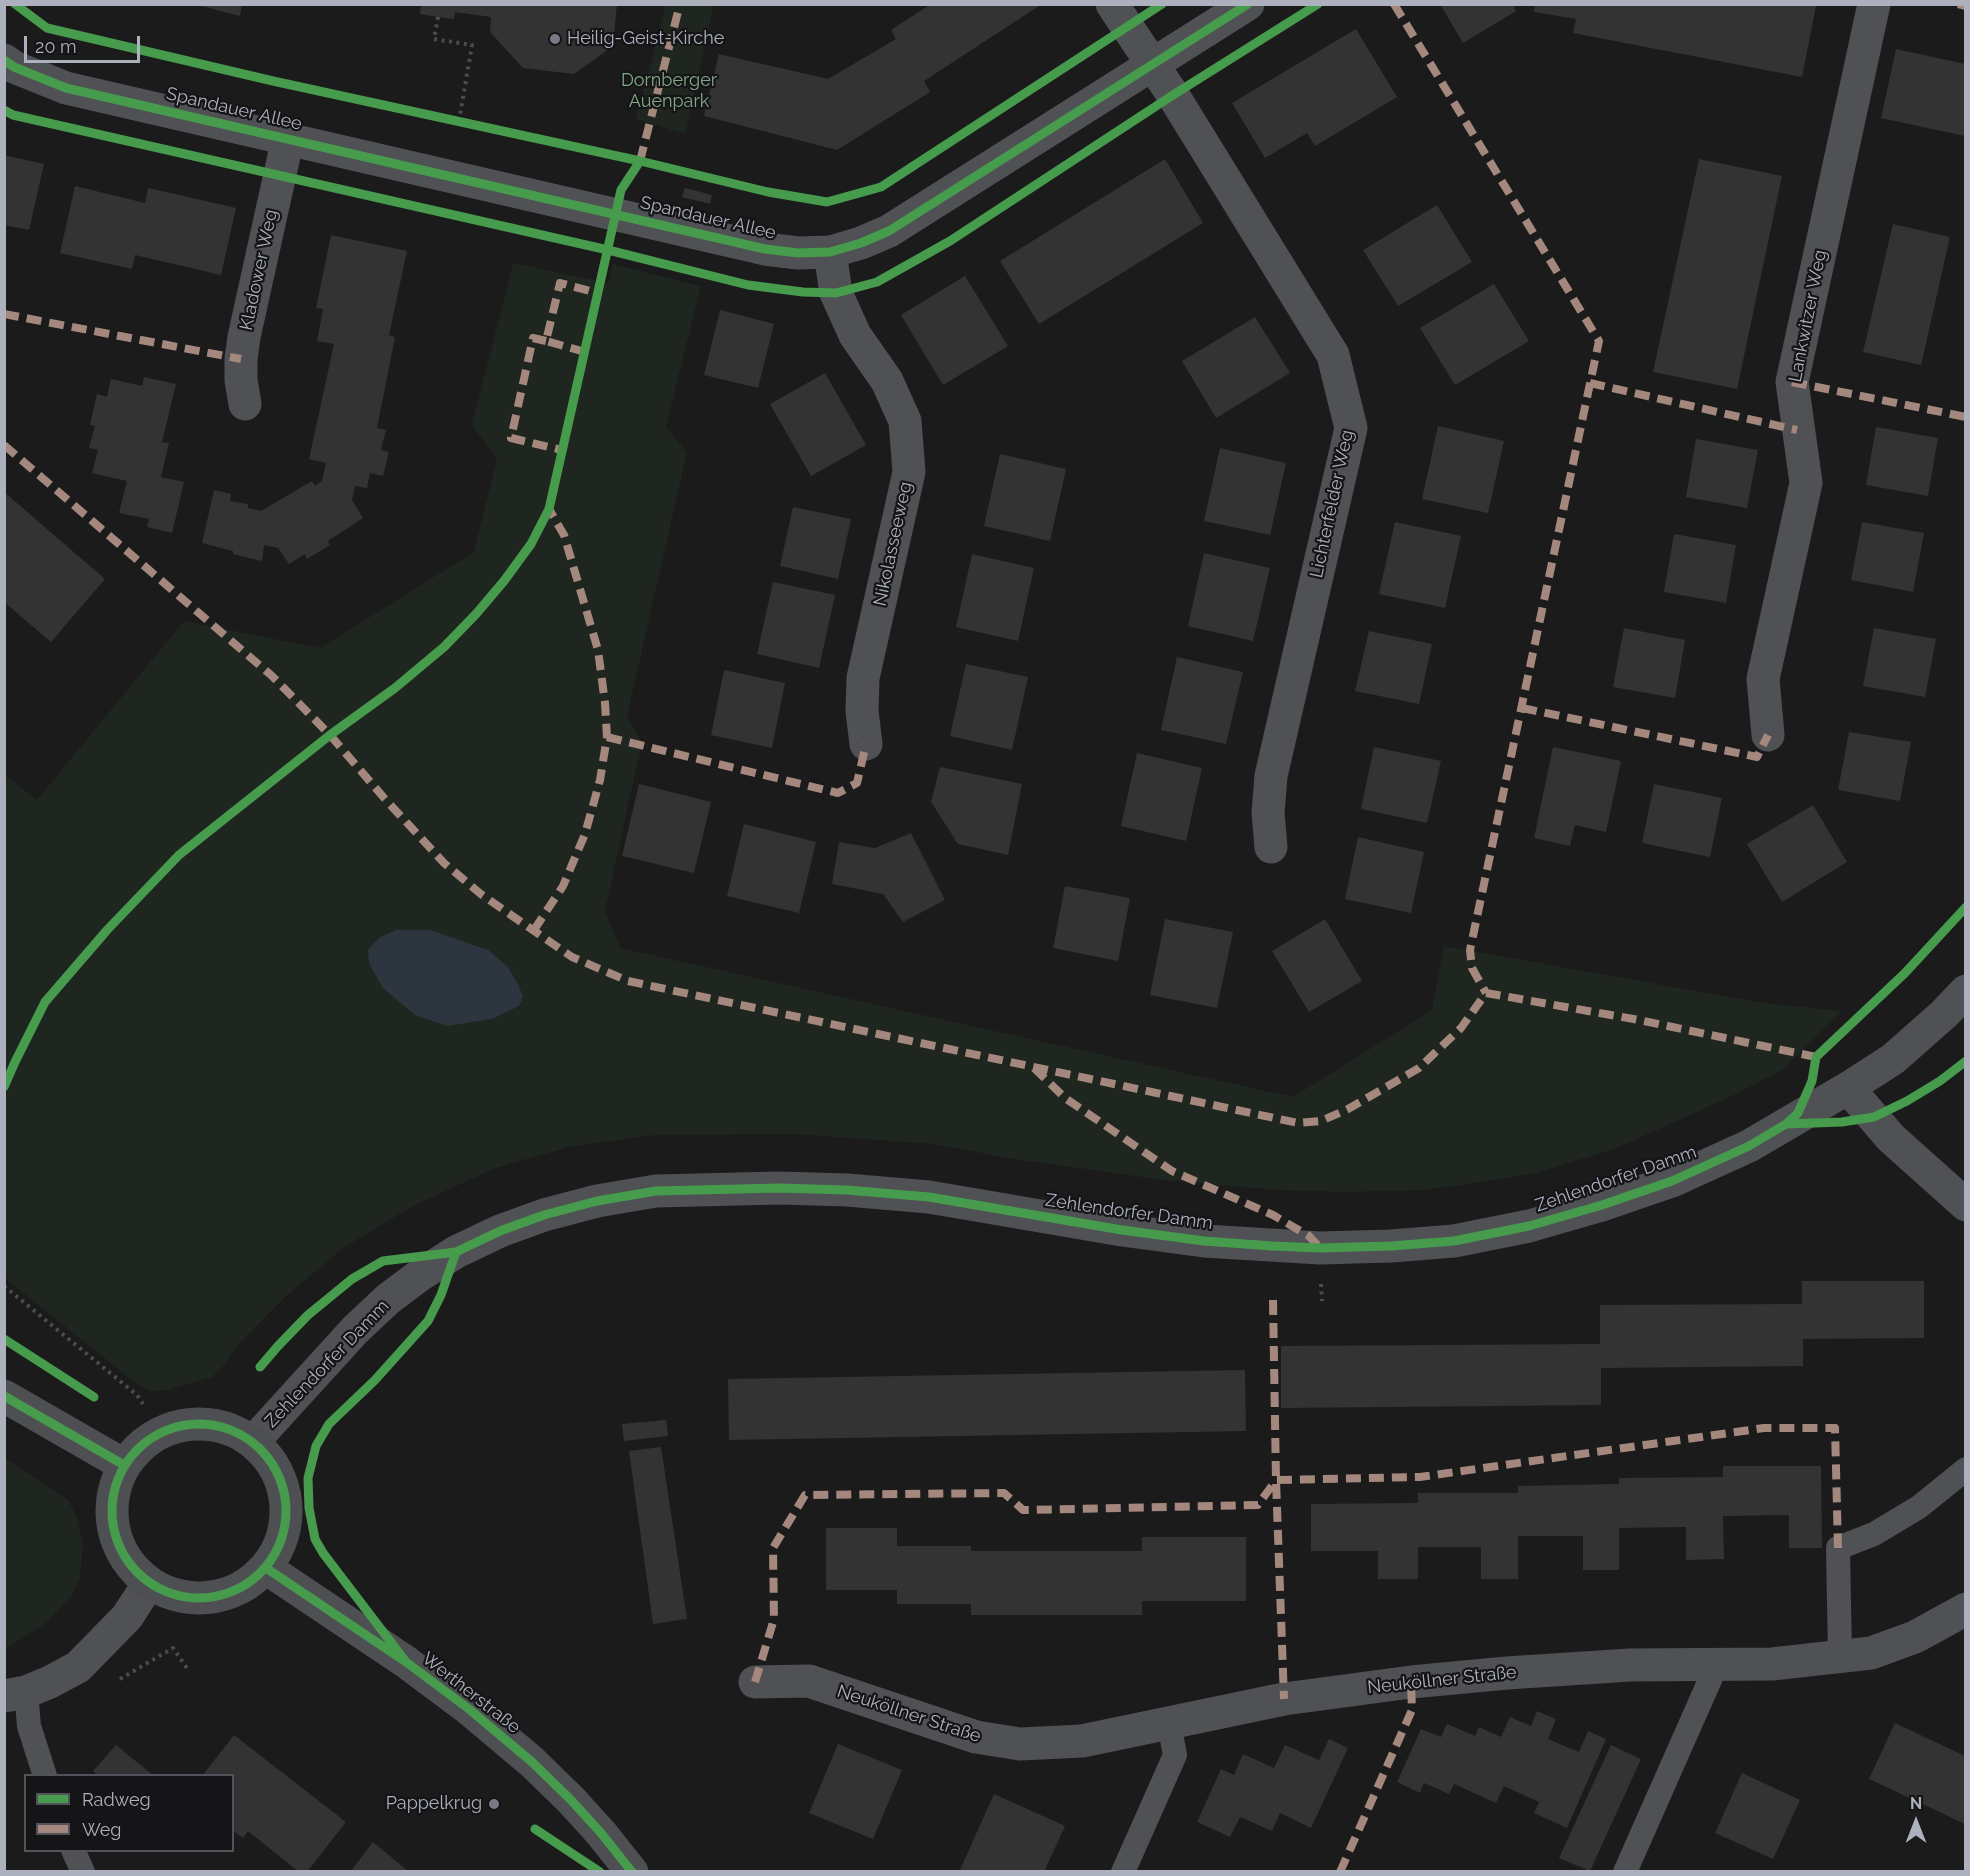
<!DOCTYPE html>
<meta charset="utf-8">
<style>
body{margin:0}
#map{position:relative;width:1970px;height:1876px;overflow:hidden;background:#1b1b1c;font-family:Raleway,sans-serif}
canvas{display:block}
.frame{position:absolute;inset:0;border:6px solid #adb1bd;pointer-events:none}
.legend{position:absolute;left:24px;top:1774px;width:210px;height:78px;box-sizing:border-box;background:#151518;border:2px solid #52535a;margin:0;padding:8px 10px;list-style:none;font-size:18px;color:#adb1bd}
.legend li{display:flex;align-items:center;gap:12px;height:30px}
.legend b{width:30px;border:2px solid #52535a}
.north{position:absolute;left:1886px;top:1792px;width:60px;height:60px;-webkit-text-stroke:4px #151518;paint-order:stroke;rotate:0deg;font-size:16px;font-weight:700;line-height:24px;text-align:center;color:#adb1bd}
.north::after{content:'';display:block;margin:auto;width:21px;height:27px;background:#adb1bd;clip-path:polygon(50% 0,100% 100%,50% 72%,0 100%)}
.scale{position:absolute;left:24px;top:36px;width:116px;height:27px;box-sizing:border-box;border:3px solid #adb1bd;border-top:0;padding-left:8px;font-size:18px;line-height:21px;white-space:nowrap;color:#adb1bd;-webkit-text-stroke:4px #151518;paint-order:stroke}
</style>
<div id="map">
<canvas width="1970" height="1876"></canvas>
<div class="frame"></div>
<ul class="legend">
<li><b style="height:8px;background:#469c4c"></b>Radweg</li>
<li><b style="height:8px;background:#a5887d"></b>Weg</li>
</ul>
<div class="north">N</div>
<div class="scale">20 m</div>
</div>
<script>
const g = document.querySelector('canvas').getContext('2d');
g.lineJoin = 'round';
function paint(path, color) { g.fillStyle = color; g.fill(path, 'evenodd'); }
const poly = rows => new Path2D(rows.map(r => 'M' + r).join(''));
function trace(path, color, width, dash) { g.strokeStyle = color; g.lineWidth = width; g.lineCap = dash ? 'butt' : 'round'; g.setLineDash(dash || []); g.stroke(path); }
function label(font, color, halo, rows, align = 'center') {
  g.font = font + ' Raleway,sans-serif'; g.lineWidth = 4.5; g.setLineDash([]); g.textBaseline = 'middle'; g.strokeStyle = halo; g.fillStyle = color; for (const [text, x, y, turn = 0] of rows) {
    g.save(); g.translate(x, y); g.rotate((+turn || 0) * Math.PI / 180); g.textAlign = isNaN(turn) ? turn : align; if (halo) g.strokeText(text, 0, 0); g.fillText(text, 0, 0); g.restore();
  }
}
const green = poly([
 [666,5,714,5,685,134,636,119],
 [513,263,608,283,613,264,701,286,666,427,687,452,627,716,642,742,605,911,620,948,1293,1097,1432,1010,1444,946,1763,1003,1842,1011,1782,1070,1734,1095,1617,1148,1533,1174,1426,1190,1343,1192,1278,1190,1164,1180,1015,1159,933,1144,794,1134,656,1135,572,1146,495,1168,413,1206,343,1248,284,1298,236,1347,221,1369,212,1377,167,1390,150,1391,134,1382,5,1278,4,774,37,800,184,621,320,648,474,552,497,459,472,425],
 [5,1458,68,1500,77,1517,83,1544,80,1577,72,1595,45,1624,5,1649]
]);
const water = poly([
 [396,930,430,930,488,950,507,966,518,984,523,997,519,1006,492,1019,447,1026,415,1015,383,988,369,963,368,950,379,938]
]);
const building = poly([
 [194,4,242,4,240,16],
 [421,4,617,4,613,46,574,74,523,68,490,32,491,17,455,12,454,19,438,17,420,14],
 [931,4,1042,4,924,81,930,92,837,150,704,116,719,54,828,79,896,39,891,30],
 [1440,4,1513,4,1516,11,1463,43],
 [1535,4,1810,4,1816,6,1802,77,1573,33,1576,19,1534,12],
 [1356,29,1397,97,1315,146,1307,133,1265,158,1232,103],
 [1896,49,1965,64,1965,136,1881,118],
 [4,155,44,164,29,230,4,225],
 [1165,159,1203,223,1039,324,1000,261],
 [1699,159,1782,176,1737,389,1653,372],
 [75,186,145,203,148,188,236,208,221,275,135,255,132,269,60,253],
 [685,188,712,195,710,204,682,197],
 [1437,205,1472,262,1398,306,1363,250],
 [1893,224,1950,237,1921,365,1863,352],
 [331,235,407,251,389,335,395,337,377,428,386,430,381,450,389,452,383,476,370,473,367,488,355,486,352,500,363,518,328,541,330,545,307,559,305,554,289,564,278,548,264,545,262,561,233,554,233,551,202,543,214,490,231,494,230,501,248,504,248,508,261,511,312,481,315,486,322,481,326,463,309,459,334,344,317,341,323,309,316,308],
 [965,276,1008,346,943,385,901,315],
 [1494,284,1529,341,1455,385,1420,328],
 [720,310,774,324,758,388,704,375],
 [1255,317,1290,373,1216,418,1182,361],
 [825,373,866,445,811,476,770,404],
 [144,377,176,384,162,442,169,443,161,477,184,482,172,533,147,527,149,519,119,513,127,481,92,473,98,450,89,448,95,426,90,425,97,394,107,397,111,379,142,386],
 [1438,426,1504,441,1488,513,1422,499],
 [1876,427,1938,438,1928,496,1866,485],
 [1696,439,1758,450,1747,508,1686,497],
 [1220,448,1286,463,1270,535,1204,521],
 [1000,454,1066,469,1050,541,984,526],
 [4,492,105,579,51,642,4,602],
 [793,507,851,519,838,579,780,566],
 [1395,522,1461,536,1445,608,1379,594],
 [1862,522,1924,533,1913,592,1851,580],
 [1674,534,1736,545,1726,603,1664,592],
 [1204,553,1270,568,1253,641,1188,626],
 [972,554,1034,568,1018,641,956,627],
 [773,582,835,595,819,668,757,654],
 [1624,628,1685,640,1675,698,1613,687],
 [1874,628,1936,639,1925,697,1863,686],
 [1369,631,1432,644,1419,704,1355,691],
 [1177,657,1243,672,1226,744,1161,730],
 [966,664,1028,677,1012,750,950,736],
 [724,670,785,683,772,748,711,735],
 [1849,732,1911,742,1900,801,1838,790],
 [1374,747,1441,761,1427,823,1361,809],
 [1553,747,1621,761,1606,832,1575,825,1570,846,1534,838],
 [1137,753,1202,768,1186,841,1121,826],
 [940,767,1022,784,1008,855,958,844,931,802],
 [639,784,711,802,694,873,622,856],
 [1654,784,1722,798,1710,857,1642,843],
 [1813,805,1847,862,1782,902,1747,844],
 [744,824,816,842,799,913,727,896],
 [911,833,945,900,903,922,883,894,832,884,839,842,875,848],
 [1358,837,1424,852,1411,913,1345,899],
 [1065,886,1130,898,1118,961,1053,948],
 [1165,919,1233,932,1217,1008,1150,995],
 [1325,919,1362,981,1309,1012,1272,951],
 [1802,1281,1924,1281,1924,1338,1803,1339,1803,1366,1601,1368,1601,1405,1281,1408,1281,1346,1600,1344,1600,1305,1802,1304],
 [1245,1370,1246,1431,729,1440,728,1379],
 [666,1420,668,1436,624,1441,622,1424],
 [661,1447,687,1619,653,1624,629,1451],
 [1723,1466,1821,1466,1822,1548,1789,1548,1789,1515,1723,1516,1724,1559,1686,1560,1686,1527,1619,1528,1619,1570,1583,1570,1583,1536,1518,1536,1518,1579,1481,1579,1481,1547,1418,1547,1418,1579,1378,1579,1378,1551,1311,1551,1311,1504,1418,1503,1418,1493,1518,1493,1518,1486,1619,1484,1619,1478,1723,1477],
 [826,1528,897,1528,897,1546,971,1546,971,1551,1142,1551,1142,1537,1246,1537,1246,1601,1142,1601,1142,1615,971,1615,971,1604,897,1604,897,1590,826,1590],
 [1537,1711,1556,1719,1548,1739,1579,1752,1588,1731,1606,1739,1567,1828,1534,1813,1539,1802,1504,1786,1496,1803,1454,1784,1449,1794,1424,1783,1420,1793,1397,1782,1421,1729,1441,1737,1447,1724,1475,1736,1479,1727,1501,1737,1510,1717,1531,1726],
 [1895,1723,1965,1756,1965,1824,1869,1779],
 [234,1735,346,1822,307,1872,299,1872,248,1831,243,1838,232,1830,232,1776,202,1776],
 [1329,1739,1348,1748,1311,1828,1280,1813,1272,1831,1240,1817,1230,1837,1197,1822,1221,1769,1234,1775,1243,1754,1274,1768,1285,1745,1319,1760],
 [838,1744,902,1770,873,1839,809,1813],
 [116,1745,154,1776,98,1776,93,1771],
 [1611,1745,1641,1759,1590,1871,1559,1858],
 [1742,1773,1800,1800,1773,1859,1715,1833],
 [994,1794,1065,1826,1044,1872,959,1872],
 [373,1842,402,1866,409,1872,350,1872]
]);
const path = poly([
 [438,17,434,39,472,45,459,121],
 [1321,1284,1322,1301],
 [4,1286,137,1395,143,1404],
 [4,1339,94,1397],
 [120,1679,173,1648,189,1671]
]);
const service = poly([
 [1840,1657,1838,1548,1874,1534,1919,1507,1966,1469],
 [26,1692,29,1726,45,1776],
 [73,1850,83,1872],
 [1123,1872,1175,1755,1169,1724],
 [1625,1872,1717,1664]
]);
const minor = poly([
 [1112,4,1173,95,1333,355,1351,428,1271,776,1268,813,1271,847],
 [4,60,14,67,66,88,765,249,798,253,830,252,861,243,889,231,1248,4],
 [830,252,836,293,855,335,887,381,905,421,909,472,863,678,862,711,866,744],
 [245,404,241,380,241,359,244,337,288,138],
 [1768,735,1763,679,1806,483,1792,382,1874,4],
 [1848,1088,1891,1138,1966,1205],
 [253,1442,355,1330,388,1299,420,1275,456,1252,500,1231,544,1215,597,1201,656,1191,779,1188,847,1190,929,1197,1122,1230,1204,1241,1320,1248,1391,1246,1454,1241,1529,1226,1602,1205,1672,1181,1749,1146,1848,1088,1893,1059,1944,1014,1966,991],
 [755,1682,809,1681,976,1737,1020,1744,1082,1741,1284,1699,1411,1682,1507,1673,1630,1665,1772,1664,1871,1653,1915,1637,1966,1609],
 [4,1696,26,1692,50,1682,78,1667,127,1617,149,1583]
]);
const secondary = poly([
 [4,1396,124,1465],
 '112 1511a87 87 0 1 1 174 0a87 87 0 1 1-174 0Z',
 [266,1568,406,1662,469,1709,532,1762,571,1800,601,1833,632,1872]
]);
const quiet = poly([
 [1394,4,1599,341,1470,950,1472,968,1486,993],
 [1958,4,1966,6],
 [640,161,680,4],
 [4,314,241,359],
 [546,341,533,338,511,438,562,450],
 [585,352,546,341,560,283,598,293],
 [1792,382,1966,417],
 [1590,383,1797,430],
 [4,445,272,676,330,735,385,799,444,863,482,895,572,957,628,981,1298,1123,1321,1121,1348,1109,1419,1068,1461,1028,1486,993,1639,1020,1816,1057,1819,1054],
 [1522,708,1757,757,1768,735],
 [607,737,838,793,857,783,866,744],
 [534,930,563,886,585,834,600,780,607,737,605,703,598,650,564,535,549,509],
 [1034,1068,1065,1098,1172,1171,1273,1215,1309,1236,1320,1248],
 [1273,1300,1276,1480,1284,1699],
 [755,1682,774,1619,773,1548,805,1495,1004,1493,1023,1510,1258,1505,1276,1480,1420,1477,1764,1428,1835,1428,1838,1548],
 [1340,1872,1412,1710,1411,1682]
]);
const cycleway = poly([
 [15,4,47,28,273,81,640,161,768,192,827,202,881,187,1162,4],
 [4,60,14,67,66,88,765,249,798,253,830,252,861,243,889,231,1248,4],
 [4,110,13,115,608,250,748,285,803,292,836,293,877,282,950,241,1173,95,1318,4],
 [4,1087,15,1062,45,1002,108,929,179,855,330,735,395,688,444,647,476,614,504,581,531,544,549,509,621,190,640,161],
 [1786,1124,1842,1122,1874,1117,1907,1101,1940,1081,1966,1061],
 [4,1339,94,1397],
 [260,1367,278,1346,308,1315,352,1279,383,1261,456,1252,500,1231,544,1215,597,1201,656,1191,779,1188,847,1190,929,1197,1122,1230,1204,1241,1272,1246,1320,1248,1391,1246,1454,1241,1529,1226,1602,1205,1672,1181,1749,1146,1786,1124,1798,1113,1812,1081,1816,1057,1905,973,1966,907],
 [4,1396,124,1465],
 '112 1511a87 87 0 1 1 174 0a87 87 0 1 1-174 0Z',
 [266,1568,406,1662,469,1709,532,1762,571,1800,601,1833,632,1872],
 [406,1662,323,1553,315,1539,309,1508,308,1478,316,1446,329,1424,375,1380,428,1321,441,1295,456,1252],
 [535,1829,600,1872]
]);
const markers = [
 [555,39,6,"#7a7c85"],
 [494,1804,6,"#7a7c85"]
];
const poiNames = [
 ["Heilig-Geist-Kirche",567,39],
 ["Pappelkrug",482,1804,"right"]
];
const parkNames = [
 ["Dornberger",669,81],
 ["Auenpark",669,102]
];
const streetNames = [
 ["Spandauer Allee",234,109,13],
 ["Spandauer Allee",708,218,13],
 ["Kladower Weg",259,270,-78],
 ["Lankwitzer Weg",1808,316,-79],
 ["Lichterfelder Weg",1332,504,-78],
 ["Nikolasseeweg",893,544,-78],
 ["Zehlendorfer Damm",1616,1179,-19],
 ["Zehlendorfer Damm",1129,1212,8],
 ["Zehlendorfer Damm",327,1364,-46],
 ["Neuköllner Straße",1442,1680,-6],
 ["Wertherstraße",471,1693,38],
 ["Neuköllner Straße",909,1714,18]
];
paint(green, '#1f2620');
paint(water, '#2d363f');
paint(building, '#333334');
trace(path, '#4b4c4f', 4, [3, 4.5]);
trace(service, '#4f5155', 24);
trace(minor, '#4f5155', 33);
trace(secondary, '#4e4f53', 33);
trace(quiet, '#a5887d', 8, [15, 8]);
trace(cycleway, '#469c4c', 9);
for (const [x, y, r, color] of markers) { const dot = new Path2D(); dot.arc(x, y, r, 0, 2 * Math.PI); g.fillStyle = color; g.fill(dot); trace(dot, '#151518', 2); }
label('18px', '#adb1bd', '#151518', poiNames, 'left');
label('18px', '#83a887', '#151518', parkNames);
label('18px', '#adb1bd', '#151518', streetNames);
</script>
